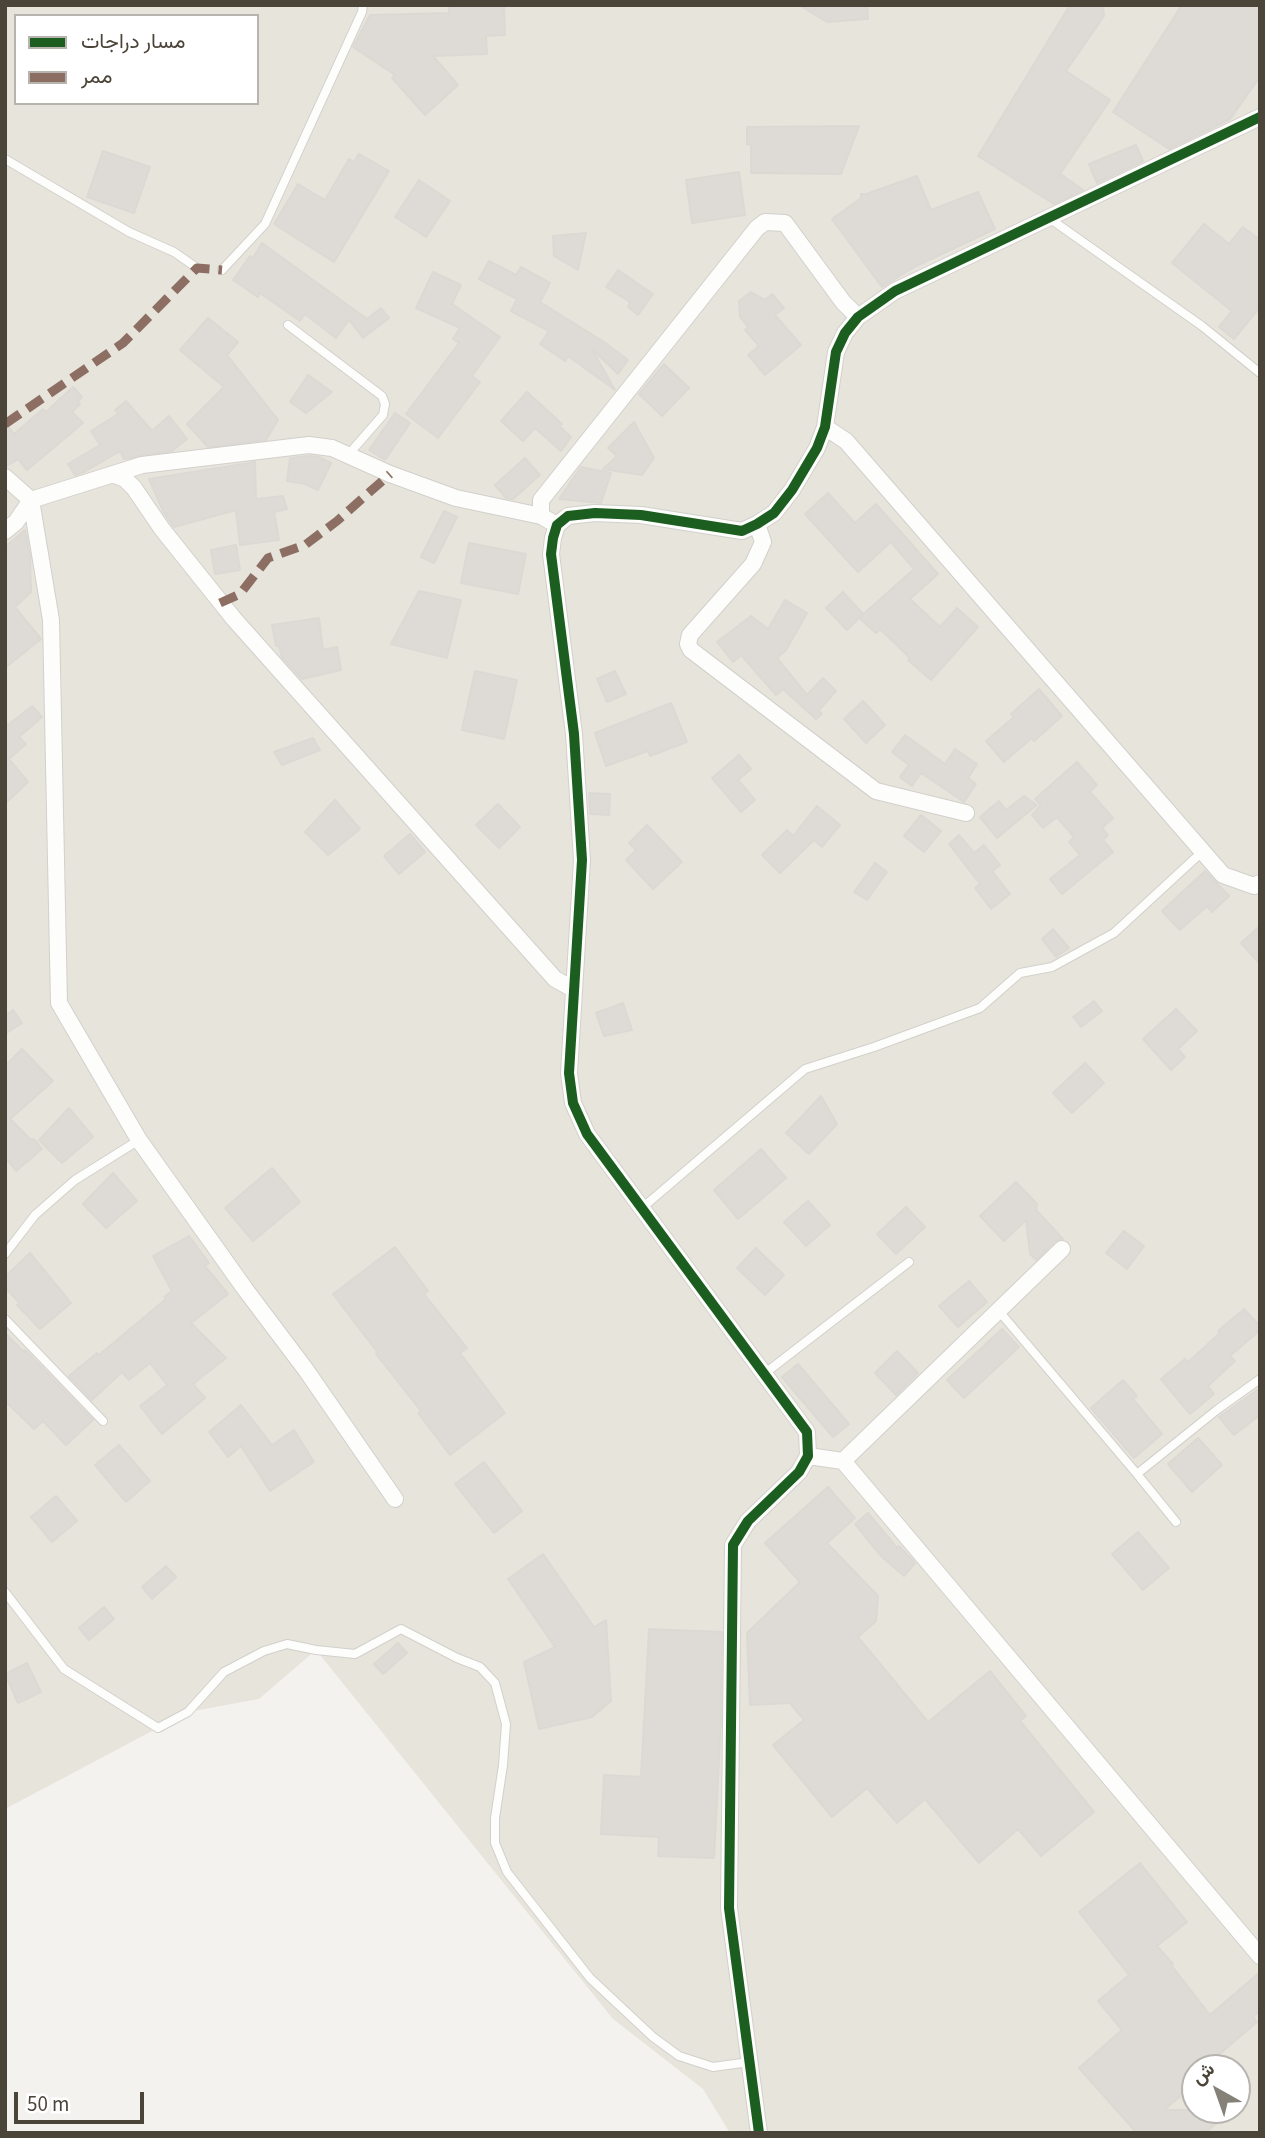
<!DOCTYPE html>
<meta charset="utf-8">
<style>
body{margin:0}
#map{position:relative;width:1265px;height:2138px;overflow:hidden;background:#f4f2ee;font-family:"Source Sans 3",Vazirmatn,sans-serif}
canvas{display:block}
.frame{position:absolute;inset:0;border:7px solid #4b4439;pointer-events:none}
.legend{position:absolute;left:14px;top:14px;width:245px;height:91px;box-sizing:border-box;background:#fff;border:2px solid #b7b4b0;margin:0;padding:9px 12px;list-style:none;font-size:21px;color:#4b4439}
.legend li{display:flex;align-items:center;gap:14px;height:35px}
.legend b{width:35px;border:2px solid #b7b4b0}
.north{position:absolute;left:1181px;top:2054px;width:70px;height:70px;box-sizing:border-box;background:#fff;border:2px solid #b7b4b0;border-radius:50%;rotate:320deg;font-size:19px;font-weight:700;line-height:28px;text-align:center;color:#4b4439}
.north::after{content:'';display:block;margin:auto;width:24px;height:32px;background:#868178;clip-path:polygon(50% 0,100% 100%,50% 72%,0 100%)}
.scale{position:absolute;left:14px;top:2092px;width:130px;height:32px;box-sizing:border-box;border:4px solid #4b4439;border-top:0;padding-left:9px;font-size:21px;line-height:24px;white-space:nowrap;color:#4b4439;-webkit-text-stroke:5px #fff;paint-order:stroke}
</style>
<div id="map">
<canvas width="1265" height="2138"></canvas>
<div class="frame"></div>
<ul class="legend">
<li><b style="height:9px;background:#1b5e20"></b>مسار دراجات</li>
<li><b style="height:9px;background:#8d6e63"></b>ممر</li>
</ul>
<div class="north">ش</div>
<div class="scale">50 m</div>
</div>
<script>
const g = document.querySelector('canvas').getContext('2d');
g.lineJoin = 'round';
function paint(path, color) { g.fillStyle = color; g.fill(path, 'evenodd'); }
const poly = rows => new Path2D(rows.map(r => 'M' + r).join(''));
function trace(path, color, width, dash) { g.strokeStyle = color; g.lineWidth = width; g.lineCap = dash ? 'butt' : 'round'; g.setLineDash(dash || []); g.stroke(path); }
const residential = poly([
 [5,5,1260,5,1260,2133,730,2133,703,2089,613,2019,316,1650,259,1699,188,1712,5,1809],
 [16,16,257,16,257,103,16,103],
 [1195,2068,1237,2068,1237,2110,1195,2110]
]);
const building = poly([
 [504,5,505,35,486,36,487,54,433,56,458,85,425,115,392,78,395,75,353,47,370,15,449,13,449,6,504,5],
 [799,5,867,5,868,19,827,22,799,5],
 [1070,5,1103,5,1104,16,1066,71,1110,100,1058,177,1062,175,1083,190,1054,204,978,156,1070,5],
 [1182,5,1260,5,1260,77,1230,119,1169,149,1113,112,1182,5],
 [859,126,841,174,751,173,751,145,747,144,747,127,859,126],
 [1136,145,1143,161,1097,183,1089,164,1136,145],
 [103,151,150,167,134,213,87,197,103,151],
 [359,154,389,171,334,262,274,224,298,184,325,200,349,159,354,162,359,154],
 [739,172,745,215,692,223,686,180,739,172],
 [917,176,931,210,978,192,995,229,916,266,882,287,832,219,861,198,861,194,866,194,917,176],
 [419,180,450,201,426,237,395,217,419,180],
 [1204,224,1229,244,1243,227,1260,240,1260,307,1234,339,1219,327,1232,311,1172,263,1204,224],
 [586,233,578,270,554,256,553,236,586,233],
 [262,243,367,319,381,308,389,318,363,338,349,320,336,338,305,314,300,321,260,293,258,297,233,280,250,256,253,258,262,243],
 [489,261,516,275,521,267,550,283,540,302,604,342,628,360,618,374,592,349,615,390,568,356,565,361,540,344,549,331,511,311,517,299,479,279,489,261],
 [618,270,653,294,638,315,628,307,630,302,606,287,618,270],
 [433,272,461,285,452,304,500,337,472,376,480,382,438,438,406,414,459,343,453,339,460,328,416,308,433,272],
 [751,292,765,300,772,294,784,308,775,315,801,345,765,375,748,355,759,346,745,330,748,327,740,317,739,301,751,292],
 [208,318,238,342,227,355,278,420,266,440,208,447,187,424,224,387,180,350,208,318],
 [664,364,689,388,662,416,639,394,664,364],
 [308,375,332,392,306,413,290,402,308,375],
 [73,387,82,397,78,402,80,404,72,412,83,423,27,470,18,459,5,467,5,423,14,434,43,409,46,412,73,387],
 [527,392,562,424,559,426,571,437,561,451,535,428,523,441,501,421,527,392],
 [126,401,152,431,169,416,187,439,172,451,124,459,120,451,84,472,75,475,68,464,100,445,91,431,118,414,115,410,126,401],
 [395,413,410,423,385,460,369,450,395,413],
 [634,422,654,458,642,475,603,469,617,456,608,448,634,422],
 [309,456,319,457,331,463,318,490,305,484,287,481,290,458,309,456],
 [525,458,540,475,513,499,506,498,495,485,525,458],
 [255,462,256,499,283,496,287,509,274,512,279,540,240,545,236,510,174,527,164,513,149,479,255,462],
 [581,467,611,473,601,503,559,499,581,467],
 [828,493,855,523,876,504,938,574,910,599,940,627,957,608,978,627,931,680,908,660,910,658,880,629,876,633,859,618,914,569,891,542,858,572,805,514,828,493],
 [444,511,457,517,434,563,421,557,444,511],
 [25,530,30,557,31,592,15,607,41,639,5,668,5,547,25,530],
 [469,543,526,554,518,594,461,583,469,543],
 [236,545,240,570,215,574,211,550,236,545],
 [419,591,461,600,447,658,391,644,419,591],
 [843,592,863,614,847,630,826,608,843,592],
 [785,600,807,613,786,650,777,658,807,695,823,678,836,691,819,710,822,714,816,719,783,689,776,695,741,655,733,662,717,642,751,616,768,629,785,600],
 [319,618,323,650,337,647,341,670,302,679,282,657,279,646,276,646,272,625,319,618],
 [475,671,517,680,504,739,462,730,475,671],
 [615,671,626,694,607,702,597,679,615,671],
 [1039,689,1062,716,1034,741,1032,738,1004,762,986,741,1014,717,1011,714,1039,689],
 [863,701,885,725,866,743,844,719,863,701],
 [671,703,687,742,650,756,648,751,606,766,595,733,671,703],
 [32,706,42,717,19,737,26,744,9,759,28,782,5,804,5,722,8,725,32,706],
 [905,735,945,764,955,749,977,764,968,778,976,784,964,802,921,773,912,786,900,777,909,765,892,752,905,735],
 [313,738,320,750,282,765,274,752,313,738],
 [739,755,751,769,738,780,755,800,741,812,712,778,739,755],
 [1077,762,1097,785,1090,792,1113,818,1102,828,1108,835,1103,840,1113,852,1062,894,1050,879,1080,855,1069,842,1074,837,1057,817,1043,828,1032,815,1041,805,1035,799,1077,762],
 [589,793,610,794,609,815,590,814,589,793],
 [1024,796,1037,805,997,838,980,817,999,801,1006,810,1024,796],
 [335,800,360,829,328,855,305,832,335,800],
 [498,804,520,827,499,848,476,825,498,804],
 [817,806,840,825,822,847,814,840,780,873,762,855,787,830,793,836,817,806],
 [921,815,941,831,924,852,904,836,921,815],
 [647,825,682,862,653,889,626,860,636,850,629,843,647,825],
 [410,834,425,852,399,874,384,856,410,834],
 [959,835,974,853,984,845,1000,865,992,871,1010,894,991,909,975,888,980,884,949,844,959,835],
 [875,863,887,872,867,900,854,892,875,863],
 [1205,871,1229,896,1212,912,1207,906,1180,930,1162,911,1205,871],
 [1260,926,1260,964,1241,943,1260,926],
 [1053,929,1069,948,1056,957,1042,939,1053,929],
 [1094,1001,1102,1011,1081,1027,1073,1017,1094,1001],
 [623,1003,632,1030,604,1036,596,1013,623,1003],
 [1176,1009,1197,1031,1178,1049,1185,1057,1171,1070,1143,1039,1176,1009],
 [13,1010,22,1023,5,1034,5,1016,13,1010],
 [22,1049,53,1081,10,1119,31,1140,34,1139,42,1149,16,1171,5,1157,5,1066,22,1049],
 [1085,1063,1104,1083,1072,1113,1053,1093,1085,1063],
 [821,1096,837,1124,809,1154,786,1133,821,1096],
 [69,1108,93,1137,62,1163,39,1140,69,1108],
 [761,1149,786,1178,738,1219,714,1190,761,1149],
 [272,1168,300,1202,253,1241,225,1208,272,1168],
 [113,1173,137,1201,106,1228,83,1204,113,1173],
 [1016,1182,1037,1204,1036,1210,1063,1239,1055,1241,1036,1260,1030,1254,1026,1220,1004,1241,980,1216,1016,1182],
 [808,1201,830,1225,806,1246,784,1222,808,1201],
 [906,1207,925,1227,896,1254,877,1234,906,1207],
 [1124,1231,1144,1246,1127,1269,1106,1253,1124,1231],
 [189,1236,209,1263,205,1266,228,1294,191,1323,226,1358,193,1384,205,1398,162,1434,140,1406,167,1385,150,1363,129,1380,122,1372,92,1400,69,1376,97,1353,99,1355,166,1299,164,1297,172,1291,153,1256,189,1236],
 [395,1247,428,1291,424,1294,467,1348,460,1353,505,1413,450,1455,418,1413,421,1411,376,1354,378,1353,333,1294,395,1247],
 [756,1248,784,1275,765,1295,737,1268,756,1248],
 [30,1253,71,1303,40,1329,17,1305,19,1302,5,1288,5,1277,30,1253],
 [969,1281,987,1302,958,1327,939,1306,969,1281],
 [1244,1309,1260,1326,1260,1330,1230,1356,1235,1361,1208,1386,1214,1394,1190,1414,1161,1379,1185,1359,1188,1362,1220,1333,1218,1331,1244,1309],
 [1002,1329,1019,1347,964,1398,947,1380,1002,1329],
 [5,1333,24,1352,25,1350,93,1420,66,1445,43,1421,34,1429,5,1401,5,1333],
 [897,1351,918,1373,896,1395,875,1373,897,1351],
 [798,1364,849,1424,833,1437,782,1377,798,1364],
 [1123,1380,1137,1396,1133,1399,1162,1434,1134,1458,1091,1408,1123,1380],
 [1260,1388,1260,1415,1234,1435,1219,1417,1260,1388],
 [241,1405,272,1445,294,1430,314,1462,270,1491,241,1446,228,1457,209,1432,241,1405],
 [1198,1438,1222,1465,1192,1492,1168,1464,1198,1438],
 [119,1445,150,1481,126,1502,95,1465,119,1445],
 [484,1462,522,1511,494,1533,455,1484,484,1462],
 [828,1487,855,1518,827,1543,878,1596,876,1621,858,1637,928,1722,990,1671,1026,1716,1020,1721,1094,1812,1041,1856,1018,1829,979,1863,925,1799,897,1823,867,1788,832,1817,773,1745,804,1720,790,1703,750,1705,747,1633,800,1582,765,1543,828,1487],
 [56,1496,77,1521,52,1542,31,1517,56,1496],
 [868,1513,897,1548,899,1546,915,1563,904,1576,882,1557,855,1524,868,1513],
 [1138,1532,1169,1568,1143,1590,1112,1554,1138,1532],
 [543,1554,594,1627,606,1620,611,1701,592,1717,539,1729,524,1662,555,1647,508,1579,543,1554],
 [166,1566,176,1577,152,1599,142,1587,166,1566],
 [104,1607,114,1619,89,1640,79,1628,104,1607],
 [649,1629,722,1632,721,1720,714,1858,658,1856,659,1837,601,1834,604,1775,641,1777,649,1629],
 [398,1643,407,1653,383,1674,374,1664,398,1643],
 [27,1663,41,1692,18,1703,5,1674,27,1663],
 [1140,1863,1187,1922,1157,1946,1173,1964,1171,1965,1210,2015,1260,1972,1260,2011,1253,2017,1257,2022,1203,2068,1195,2068,1195,2084,1164,2110,1232,2110,1205,2133,1137,2133,1079,2068,1122,2030,1098,2001,1129,1975,1079,1912,1140,1863]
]);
const lane = poly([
 [5,159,129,232,174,252,197,268],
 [1049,218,1202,326,1260,373],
 [222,270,265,224,362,12,363,5],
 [288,325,382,396,385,404,383,415,348,455],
 [642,1208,805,1069,874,1047,980,1008,1020,973,1052,967,1114,933,1203,851],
 [5,1254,35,1215,75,1180,139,1140],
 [998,1310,1137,1474,1218,1409,1260,1379],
 [5,1319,103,1421],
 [764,1374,909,1262],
 [1137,1474,1176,1522],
 [5,1592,64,1669,158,1728,188,1712,224,1672,264,1651,287,1644,316,1650,355,1654,401,1629,457,1658,480,1667,495,1683,506,1724,503,1765,495,1818,495,1843,507,1872,590,1978,653,2037,679,2056,713,2067,749,2062]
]);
const street = poly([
 [825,427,846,441,1223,875,1254,886,1260,883],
 [115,475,125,479,134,488,162,529,234,619,555,979,573,989],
 [5,477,31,500,142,465,309,445,332,448,390,474,456,498,541,516,557,525],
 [31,500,51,620,59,1003,139,1140,245,1289,306,1370,395,1499],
 [541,516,541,500,757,228,765,222,785,223,843,302,858,317],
 [757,524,763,542,753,564,690,635,688,644,691,650,876,791,966,813],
 [5,531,16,522,31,500],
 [808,1456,843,1461,1062,1249],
 [843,1461,1260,1956],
 [759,2133,729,1908,733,1545,748,1521,799,1472,808,1456,807,1432,587,1134,573,1103,569,1073,582,860,574,734,551,554,553,538,557,525,568,516,595,513,641,515,742,531,757,524,774,513,792,490,817,448,825,427,836,352,845,333,858,317,895,291,1260,117]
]);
const quiet = poly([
 [5,424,123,343,197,268,222,270],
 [220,603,240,594,268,558,305,545,337,521,390,474]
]);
const cycleway = poly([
 [759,2133,729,1908,733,1545,748,1521,799,1472,808,1456,807,1432,587,1134,573,1103,569,1073,582,860,574,734,551,554,553,538,557,525,568,516,595,513,641,515,742,531,757,524,774,513,792,490,817,448,825,427,836,352,845,333,858,317,895,291,1260,117]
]);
paint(residential, '#e7e4dc');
paint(building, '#dedbd6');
trace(building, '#dcd9d4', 2);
trace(lane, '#d2d0cb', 10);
trace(street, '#d2d0cb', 18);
trace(lane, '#fdfdfc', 8);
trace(street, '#fdfdfc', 16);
trace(quiet, '#8d6e63', 9, [18, 9]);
trace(cycleway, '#1b5e20', 10);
</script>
